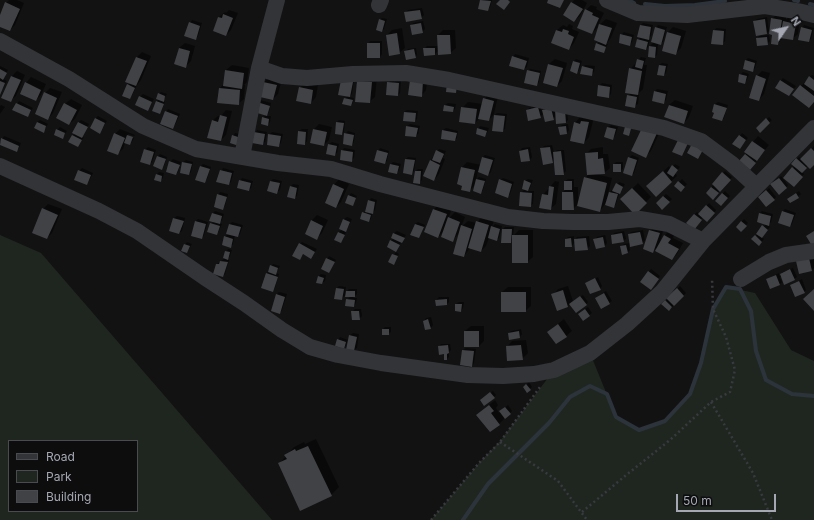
<!DOCTYPE html>
<style>
body{margin:0}
#map{position:relative;width:814px;height:520px;overflow:hidden;background:#121213;font-family:Inter,sans-serif}
canvas{display:block}
.legend{position:absolute;left:8px;top:440px;width:130px;height:72px;box-sizing:border-box;background:#0d0d0e;border:1px solid #4a4b50;margin:0;padding:5px 7px;list-style:none;font-size:12px;color:#a5a8b3}
.legend li{display:flex;align-items:center;gap:8px;height:20px}
.legend b{width:20px;border:1px solid #4a4b50}
.north{position:absolute;left:766px;top:8px;width:40px;height:40px;-webkit-text-stroke:3px #0d0d0e;paint-order:stroke;rotate:56deg;font-size:11px;font-weight:700;line-height:16px;text-align:center;color:#a5a8b3}
.north::after{content:'';display:block;margin:auto;width:14px;height:18px;background:#a5a8b3;clip-path:polygon(50% 0,100% 100%,50% 72%,0 100%)}
.scale{position:absolute;left:676px;top:494px;width:100px;height:18px;box-sizing:border-box;border:2px solid #a5a8b3;border-top:0;padding-left:5px;font-size:12px;line-height:14px;white-space:nowrap;color:#a5a8b3;-webkit-text-stroke:3px #0d0d0e;paint-order:stroke}
</style>
<div id="map">
<canvas width="814" height="520"></canvas>
<ul class="legend">
<li><b style="height:5px;background:#333438"></b>Road</li>
<li><b style="height:11px;background:#1f2620"></b>Park</li>
<li><b style="height:11px;background:#414246"></b>Building</li>
</ul>
<div class="north">N</div>
<div class="scale">50 m</div>
</div>
<script>
const g = document.querySelector('canvas').getContext('2d');
g.lineJoin = 'round';
function paint(path, color) { g.fillStyle = color; g.fill(path, 'evenodd'); }
const poly = rows => new Path2D(rows.map(r => 'M' + r).join(''));
function trace(path, color, width, dash) { g.strokeStyle = color; g.lineWidth = width; g.lineCap = dash ? 'butt' : 'round'; g.setLineDash(dash || []); g.stroke(path); }
const green = poly([
 [0,235,41,253,272,520,0,520],
 [9,441,137,441,137,511,9,511],
 [726,287,755,293,791,350,814,361,814,520,431,520,479,463,500,441,554,370,590,353,616,417,639,430,665,421,690,394,701,363,713,309]
]);
const shadow = poly([
 [9,0,17,0,24,3,15,25,10,30,0,26,0,17,6,3],
 [481,0,492,0,490,7,488,10,479,8],
 [574,0,582,0,587,3,580,16,574,21,564,15],
 [591,5,597,7,596,9,604,13,597,27,606,19,617,23,611,38,606,44,608,44,603,52,597,44,600,41,600,25,592,33,586,10],
 [422,8,424,15,421,18,405,13,408,10],
 [229,10,238,13,231,30,226,35,214,31,219,17,225,12,226,13],
 [778,13,786,15,786,20,789,16,800,18,798,34,792,39,783,38,777,44,772,19],
 [767,17,769,31,767,33,754,21,757,19],
 [382,18,387,19,384,29,382,31,380,20],
 [192,20,202,23,198,36,196,39,190,23],
 [423,21,425,29,422,32,411,26,413,23],
 [643,23,653,25,651,36,648,39,650,40,648,47,646,49,638,40,641,37,641,25],
 [569,24,573,26,572,29,579,32,574,43,569,49,552,42,557,30,563,25,567,27],
 [658,25,667,27,663,42,660,44,658,44,657,55,654,57,650,46,654,42,656,28],
 [804,25,814,28,811,39,808,41,802,28],
 [673,27,686,31,681,48,675,54,668,32],
 [402,28,405,48,399,53,387,35,392,30],
 [716,28,726,29,725,41,722,44,714,31],
 [443,30,455,30,456,48,450,53,439,50,435,54,424,49,427,46,439,46,438,35],
 [624,32,634,35,632,42,630,45,621,35],
 [769,35,770,41,767,44,757,39,759,36],
 [370,41,382,41,382,54,380,57,368,57,368,44],
 [185,43,195,46,191,61,186,66,179,48],
 [416,48,417,55,415,57,405,52,408,49],
 [142,52,151,56,141,80,137,85,132,95,130,98,128,85,130,83,137,57],
 [515,54,529,58,527,67,524,69,513,57],
 [641,57,646,58,644,65,647,65,643,89,637,95,639,95,638,104,635,106,628,96,631,93,630,69,635,64,637,64,638,60],
 [748,58,757,61,755,68,752,71,746,60],
 [555,59,567,63,562,81,557,86,549,64],
 [576,59,582,61,579,70,577,72,574,61],
 [662,63,668,64,666,73,664,75,659,65],
 [232,65,249,68,247,82,244,85,245,85,244,99,238,104,220,88,224,84,226,70],
 [585,65,595,66,594,72,591,75,583,67],
 [0,66,8,70,3,79,7,81,0,92],
 [530,69,541,71,539,82,537,85,528,71],
 [17,71,25,75,16,96,10,101,12,76],
 [762,71,770,73,764,94,759,100,757,76],
 [743,72,749,74,747,80,744,82,740,75],
 [812,75,814,76,814,102,809,107,801,86],
 [428,76,426,90,421,96,409,94],
 [31,77,46,84,41,95,36,100,26,83],
 [270,77,282,79,278,94,273,99,261,96,264,82],
 [377,77,375,97,369,102,358,81],
 [783,78,796,86,789,95,776,87],
 [354,80,352,94,349,97,354,98,353,103,351,105,344,99,348,96,340,94],
 [391,80,401,81,400,93,398,95,388,83],
 [305,82,318,85,316,97,311,103,300,88],
 [602,83,612,85,611,94,608,97,599,86],
 [50,88,62,92,53,113,48,119,45,93],
 [657,89,668,91,666,100,664,102,653,100,655,91],
 [161,92,167,94,163,100,165,101,162,110,159,113,153,110,157,101,159,99,159,94],
 [143,94,154,99,148,110,140,97],
 [489,94,498,96,494,114,489,120,480,118,475,123,462,108,468,102,483,104,484,99],
 [71,99,82,105,75,119,69,124,65,104],
 [260,100,271,103,269,112,266,116,271,116,270,122,268,125,263,118,266,114,256,112],
 [675,100,693,106,689,117,684,123,669,105],
 [19,101,33,108,28,116,14,109],
 [718,102,728,105,724,118,722,120,715,104],
 [448,103,456,104,455,109,453,111,444,110,445,105],
 [1,105,5,107,0,114,0,106],
 [540,106,542,112,545,108,553,106,555,112,558,108,567,108,568,120,566,122,556,116,553,119,544,113,540,117,527,111,529,108],
 [168,109,180,114,175,125,173,127,166,112],
 [226,110,232,111,226,135,221,140,212,121,218,116,221,116],
 [407,110,418,111,417,119,415,121,404,112],
 [497,113,507,114,505,129,502,131,495,115],
 [98,116,107,121,100,132,96,118],
 [580,117,594,117,589,137,584,143,575,123],
 [769,117,772,120,760,131,757,128],
 [40,120,48,124,43,131,37,122],
 [81,120,89,124,82,137,84,137,78,146,70,142,75,133,78,123],
 [339,120,345,121,344,132,342,134,337,122],
 [319,124,332,127,329,140,324,145,314,129],
 [410,124,420,126,418,134,416,136,407,126],
 [568,124,569,130,567,133,559,128,562,125],
 [611,125,618,127,615,136,612,138,606,136,608,127],
 [480,126,489,128,487,133,485,135,478,129],
 [60,127,67,131,62,138,57,130],
 [662,127,651,151,645,157,633,151],
 [446,128,458,131,457,138,455,140,443,130],
 [120,129,135,135,134,136,128,134,128,137,134,138,132,142,130,144,125,143,123,149,117,154,115,134],
 [302,129,308,129,307,141,305,144,298,143,299,131],
 [257,130,267,132,265,142,262,144,255,133],
 [348,131,355,133,354,142,352,145,345,134],
 [272,132,283,134,281,143,279,146,269,135],
 [235,133,243,135,241,142,233,136],
 [742,133,748,138,740,148,734,144],
 [4,136,21,143,19,148,16,151,0,144,2,139],
 [758,136,769,145,752,166,745,155,753,142],
 [332,142,339,144,337,153,334,155,327,154,329,144],
 [552,145,554,153,557,150,564,150,566,171,563,174,555,160,552,162,541,149,544,146],
 [814,146,814,164,808,165,802,172,804,174,793,185,785,178,795,166,797,159,799,157,802,159],
 [148,147,156,150,152,162,150,164,145,150],
 [530,147,532,157,530,160,522,161,520,151,522,148],
 [603,147,603,154,608,154,610,168,604,173,596,174,612,178,608,194,612,190,614,190,619,182,625,184,619,194,616,204,613,207,605,204,600,211,577,205,573,209,563,192,565,190,565,181,568,179,574,179,574,187,578,187,578,200,585,178,588,175,586,154,591,149],
 [344,148,355,150,354,158,351,161,342,151],
 [380,148,389,151,387,161,384,163,378,151],
 [439,149,446,151,443,158,445,159,439,174,434,180,430,161],
 [160,154,167,157,164,166,162,169,157,157],
 [485,155,495,158,491,172,488,175,478,171,476,180,479,177,486,179,483,190,481,193,475,185,470,190,462,167,467,162,481,165,483,157],
 [632,155,639,158,634,173,632,175,629,158],
 [408,157,416,158,414,171,412,173,406,159],
 [173,159,181,162,178,172,176,174,170,162],
 [186,160,193,162,191,172,189,174,183,162],
 [393,162,401,164,399,170,397,173,391,164],
 [616,162,623,162,623,169,620,171,614,164],
 [203,164,211,167,207,179,205,181,197,179,201,166],
 [675,164,680,167,675,173,677,176,656,195,653,181,669,166,671,169],
 [82,168,93,173,89,181,87,184,79,171],
 [223,168,234,171,231,182,229,184,221,171],
 [418,169,423,169,422,180,419,183,416,171],
 [725,171,732,177,713,198,707,193],
 [159,172,164,173,163,178,160,181,157,174],
 [781,176,788,185,786,188,774,182],
 [242,178,253,181,251,188,249,190,240,181],
 [503,178,514,182,510,194,507,196,500,180],
 [273,179,282,181,280,190,277,192,269,191,271,181],
 [339,179,349,184,341,202,336,207,334,185],
 [528,179,533,180,530,188,528,191,534,191,533,204,530,206,521,193,525,189,525,181],
 [682,179,687,184,681,191,675,186],
 [555,181,559,182,556,204,550,209,543,195,548,189,550,190,550,187],
 [638,183,651,197,635,213,622,199],
 [293,184,299,185,297,196,294,198,291,186],
 [769,188,776,197,774,199,761,195],
 [725,191,730,196,721,205,716,201],
 [799,191,801,194,791,202,791,196],
 [220,192,228,194,225,206,223,208,218,195],
 [351,193,357,196,352,205,349,196],
 [666,194,672,199,662,209,657,203],
 [371,198,377,200,375,210,372,213,371,219,369,221,363,213,366,211,369,201],
 [709,203,716,210,710,218,703,217,696,226,695,214,697,212,699,214],
 [48,204,62,209,52,233,47,238,43,209],
 [439,204,452,209,448,219,455,212,465,217,461,227,468,221,477,223,482,216,494,220,492,227,495,224,502,226,499,238,496,240,489,238,486,246,481,251,470,248,464,256,460,232,453,240,444,231,438,237,425,232,434,209],
 [785,209,796,213,792,224,790,226,783,211],
 [215,211,224,214,222,220,219,223,222,224,219,231,217,234,211,224,214,221,212,214],
 [762,211,773,214,771,222,768,225,770,227,762,237,764,239,759,245,753,239,766,224,760,213],
 [317,215,328,220,322,233,316,239,306,234,312,220],
 [177,216,185,218,182,231,179,233,171,231,174,218],
 [347,217,352,219,348,228,345,232,346,232,343,240,340,242,335,240,339,232,342,229,341,228,344,219],
 [198,219,208,222,204,235,202,238,196,221],
 [744,219,748,223,741,231,737,227],
 [232,222,243,225,240,234,238,236,235,235,233,244,230,247,225,237,229,233,228,233,230,224],
 [418,222,425,225,419,237,415,224],
 [656,225,664,228,660,242,661,243,664,236,670,230,675,233,673,238,683,243,677,254,672,259,659,246,653,251,650,231],
 [505,227,514,227,513,236,519,230,533,230,533,257,527,262,513,239,510,242,503,229],
 [643,230,645,241,642,243,629,246,630,250,628,252,621,246,624,244,630,243,629,234,631,232],
 [397,231,406,235,396,250,391,241,394,238,392,238,394,233],
 [624,231,626,239,623,241,612,236,614,233],
 [605,235,607,243,605,246,596,248,594,240,597,237],
 [574,236,574,241,577,237,589,236,590,246,587,249,575,242,572,246,566,239,568,237],
 [187,242,192,244,187,252,182,250],
 [302,242,317,249,311,258,304,254,300,258,300,244],
 [228,249,232,250,230,256,227,260,229,260,225,274,223,276,217,264,224,259,226,252],
 [396,252,399,254,393,263,390,262],
 [329,256,336,260,329,272,327,259],
 [811,256,812,260,814,258,814,268,812,270,800,273],
 [273,264,280,266,276,273,279,274,275,288,272,291,262,288,267,273],
 [793,268,797,277,794,279,782,276,780,277,782,282,780,284,767,279,779,273,779,276,783,272],
 [651,269,660,276,653,286,641,282],
 [321,274,326,275,325,281,322,283,319,276],
 [598,277,602,286,600,289,586,284],
 [802,279,806,290,804,292,791,285],
 [339,286,346,287,345,293,349,289,357,289,357,294,353,298,357,298,356,303,354,306,347,300,351,296,344,296,342,299,337,288],
 [568,286,573,301,583,295,588,302,586,305,571,303,568,306,553,295,558,289],
 [680,286,686,293,669,310,663,304],
 [508,287,531,287,531,306,525,311,502,292],
 [606,291,612,301,609,303,596,298],
 [279,292,287,294,282,310,280,313,277,294],
 [439,297,449,297,449,302,447,304,436,300],
 [459,302,464,302,463,308,461,311,456,304],
 [588,307,592,313,583,320,581,312],
 [355,309,361,309,362,316,359,319,352,312],
 [431,317,433,325,431,328,424,321,426,318],
 [564,319,572,331,566,336,548,332],
 [471,326,484,326,484,341,479,346,465,331],
 [385,327,391,327,391,332,388,334,383,329],
 [521,329,522,334,520,337,510,339,509,333,511,331],
 [353,333,359,334,357,348,354,350,350,335],
 [340,337,348,340,346,345,344,348,338,340],
 [526,340,528,353,522,359,507,347,512,341],
 [441,344,450,344,451,350,449,352,449,357,447,359,444,353,439,347],
 [466,348,476,349,474,363,472,366,463,350],
 [529,382,532,387,527,391,524,387],
 [493,391,496,395,494,397,484,398],
 [495,400,498,405,496,408,499,413,508,405,512,411,499,424,477,415],
 [316,439,339,487,331,495,279,464,294,447,304,442,305,444]
]);
const stream = poly([
 [628,0,634,3],
 [794,0,798,1],
 [645,4,665,6,695,5,725,1],
 [810,4,814,5],
 [463,520,488,484,549,423,570,397,590,386,607,394,616,417,639,430,665,421,690,394,701,363,713,309,726,287,740,289,751,311,756,351,766,380,792,394,814,396]
]);
const building = poly([
 [480,0,491,1,488,11,478,9],
 [500,0,508,0,510,2,504,10,496,4],
 [548,0,564,0,560,8,547,3],
 [5,2,20,9,10,31,0,27,0,15],
 [571,2,583,9,574,22,563,15],
 [585,9,593,13,592,15,599,18,592,34,577,28],
 [420,10,422,19,406,22,404,12],
 [223,14,233,18,226,36,213,31,218,17,222,18],
 [771,18,782,20,778,45,771,44,772,35,769,34],
 [379,19,385,21,382,32,376,30],
 [765,19,767,34,756,36,753,21],
 [783,21,796,24,793,40,780,38],
 [189,22,200,26,196,40,184,36],
 [421,23,423,33,412,35,410,25],
 [599,24,612,28,606,45,594,40],
 [640,25,651,27,649,40,637,37],
 [655,27,665,30,661,45,651,42],
 [801,27,812,30,809,42,798,40],
 [563,29,569,31,568,34,574,37,569,50,551,43,556,30,562,32],
 [713,30,724,31,723,45,711,44],
 [667,32,681,36,676,55,662,51],
 [397,33,400,54,389,56,386,35],
 [620,34,632,37,630,46,619,43],
 [437,35,450,35,451,54,438,55],
 [767,37,768,45,757,46,756,38],
 [637,39,648,42,646,50,635,47],
 [367,43,380,43,380,58,367,58],
 [596,43,606,47,604,53,594,50],
 [649,46,656,47,655,58,648,57],
 [179,48,190,51,186,68,174,64],
 [423,48,435,48,435,55,424,56],
 [414,49,416,58,406,60,404,51],
 [512,56,527,61,524,70,509,66],
 [136,57,147,61,136,86,125,82],
 [637,59,644,61,642,69,635,67],
 [745,60,755,63,753,72,743,69],
 [573,61,580,63,577,74,570,71],
 [548,64,563,68,557,87,543,83],
 [659,65,666,66,664,76,657,75],
 [582,66,593,69,592,76,580,74],
 [629,68,642,71,638,95,625,93],
 [0,69,7,73,3,80,0,78],
 [225,70,244,73,242,89,223,86],
 [527,70,540,73,537,86,524,83],
 [739,74,747,76,745,84,738,82],
 [756,75,766,79,759,101,749,98],
 [11,76,21,80,11,102,1,98],
 [809,76,814,80,814,91,804,84],
 [341,80,353,82,350,97,338,95],
 [410,80,423,81,422,97,408,95],
 [780,80,794,89,789,96,775,88],
 [0,81,5,83,0,95],
 [357,81,372,82,370,103,355,102],
 [25,82,41,90,36,101,20,94],
 [263,82,277,85,273,100,260,97],
 [387,82,399,83,398,96,386,95],
 [447,83,457,84,456,93,446,92],
 [127,84,135,88,130,99,122,96],
 [598,85,610,87,609,98,597,96],
 [800,85,814,96,814,102,809,108,792,95],
 [299,87,313,90,311,104,296,101],
 [219,88,240,90,239,105,217,103],
 [654,91,666,94,664,104,652,101],
 [44,92,57,98,48,120,35,114],
 [158,93,165,96,164,102,156,99],
 [627,95,637,97,635,108,625,106],
 [139,96,152,102,148,111,135,105],
 [344,98,353,100,351,106,342,104],
 [483,98,494,101,489,121,478,119],
 [156,101,164,104,160,114,152,111],
 [257,102,270,106,267,116,254,112],
 [16,103,31,110,28,117,12,110],
 [64,103,77,110,69,125,56,118],
 [714,104,727,108,722,121,712,118,714,113,712,112],
 [444,105,454,107,453,112,443,111],
 [669,105,688,111,684,124,664,117],
 [461,107,477,109,475,124,459,122],
 [538,107,541,118,528,121,526,110],
 [551,108,554,120,545,122,542,110],
 [555,110,565,110,566,123,556,124],
 [165,111,178,116,173,129,160,124],
 [404,112,416,113,415,122,403,121],
 [220,115,227,117,221,141,207,138,212,120,218,122],
 [494,115,505,116,503,132,492,131],
 [262,117,269,119,268,126,261,124],
 [95,118,105,123,100,134,90,128],
 [766,118,770,123,760,133,756,128],
 [581,121,589,122,584,144,570,141,574,122,580,124],
 [37,122,46,126,44,133,34,128],
 [78,122,88,127,82,138,72,133],
 [336,122,344,123,342,135,335,134],
 [626,123,632,125,629,136,623,134],
 [406,126,418,128,416,137,405,136],
 [566,126,567,134,560,135,558,127],
 [607,127,616,129,613,140,604,137],
 [477,128,487,131,485,137,476,134],
 [56,129,65,133,63,139,54,135],
 [313,129,327,132,324,146,310,143],
 [442,130,457,133,455,141,441,139],
 [641,130,657,133,646,158,631,151],
 [298,131,306,132,305,145,297,144],
 [254,132,265,134,263,145,252,143],
 [114,133,125,138,118,155,107,151],
 [344,133,354,135,352,146,343,144],
 [268,134,281,136,279,147,267,145],
 [72,135,82,140,78,147,68,142],
 [127,135,133,137,130,145,124,143],
 [232,135,241,138,239,146,230,143],
 [739,135,746,140,740,149,732,144],
 [1,138,19,146,17,152,0,145],
 [679,138,688,143,682,156,672,152],
 [694,140,705,146,698,159,687,153],
 [752,141,765,150,757,161,744,152],
 [328,144,337,146,335,156,326,154],
 [550,147,553,163,543,165,540,148],
 [811,148,814,151,814,165,810,169,800,159],
 [144,149,154,152,150,165,140,162],
 [528,149,530,161,521,162,519,151],
 [341,150,353,152,352,162,340,160],
 [377,150,388,153,385,164,374,161],
 [436,150,444,154,440,163,432,160],
 [561,151,564,175,555,175,553,152],
 [598,152,598,159,603,158,605,174,587,175,585,153],
 [745,154,756,163,750,170,739,161],
 [157,156,166,159,162,170,153,166],
 [482,157,493,160,488,176,478,172],
 [628,157,637,160,632,176,623,173],
 [796,158,807,168,802,173,791,164],
 [405,159,415,160,412,175,403,173],
 [430,160,440,165,434,181,423,176],
 [169,161,180,165,176,175,166,172],
 [182,162,192,164,189,175,180,173],
 [390,164,399,166,397,174,388,172],
 [613,164,621,164,621,172,613,172],
 [672,165,678,170,673,177,667,173],
 [200,166,210,169,205,183,195,180],
 [461,167,475,170,470,192,461,190,462,186,457,184],
 [792,167,803,177,794,187,783,178],
 [78,170,91,175,87,185,74,180],
 [220,170,232,173,229,185,216,182],
 [415,171,421,171,420,184,413,183],
 [663,171,672,182,656,197,646,186],
 [722,172,731,180,720,192,712,184],
 [156,174,162,176,161,182,154,180],
 [584,177,607,183,600,212,577,206],
 [779,178,787,188,779,195,770,184],
 [476,179,485,181,481,194,473,191],
 [499,179,512,184,508,198,495,193],
 [239,180,251,183,249,191,237,188],
 [524,180,531,183,528,191,522,189],
 [270,181,280,183,277,194,267,191],
 [564,181,572,181,572,190,564,190],
 [678,181,685,187,681,192,674,186],
 [616,183,623,187,620,194,612,191],
 [333,184,344,189,336,208,325,203],
 [290,186,297,188,295,199,287,197],
 [549,186,554,187,551,210,539,208,542,194,548,195],
 [711,187,719,193,713,200,706,193],
 [632,188,647,203,635,215,620,199],
 [766,190,775,200,766,207,758,197],
 [520,192,532,193,531,207,519,206],
 [562,192,573,192,574,210,562,210],
 [609,192,618,194,614,208,605,205],
 [722,193,728,198,721,206,715,201],
 [796,193,799,198,790,203,787,199],
 [217,194,227,197,223,210,214,207],
 [348,195,356,198,353,206,345,203],
 [663,196,670,202,662,210,656,203],
 [368,200,375,202,373,214,365,212],
 [706,205,715,213,707,222,698,214],
 [42,208,58,215,47,239,32,233],
 [433,209,447,214,438,238,424,232],
 [782,211,794,215,790,227,778,223],
 [362,212,371,215,369,222,360,219],
 [212,213,222,216,220,224,209,221],
 [759,213,771,216,769,226,757,222],
 [694,214,702,220,694,230,686,223],
 [448,217,460,222,453,242,441,237],
 [173,218,184,221,179,234,169,231],
 [343,219,350,222,346,232,339,229],
 [311,220,323,226,317,240,305,234],
 [195,221,206,224,202,239,191,236],
 [476,221,489,225,481,252,468,248],
 [741,221,747,226,741,232,736,227],
 [210,223,220,226,217,235,207,232],
 [229,224,241,227,238,237,226,234],
 [415,224,424,227,419,238,410,235],
 [461,225,472,229,464,257,453,254],
 [762,225,768,230,762,238,756,234],
 [491,226,500,229,497,241,488,238],
 [502,229,512,229,511,243,501,243],
 [649,230,660,233,653,253,643,249],
 [814,231,814,249,806,236],
 [338,232,345,235,341,243,334,240],
 [640,232,643,244,630,247,628,234],
 [393,233,405,238,402,243,391,238],
 [622,233,624,242,612,244,611,235],
 [512,235,528,235,528,263,512,263],
 [664,235,671,239,668,243,679,249,672,260,655,251],
 [755,235,762,242,759,246,751,239],
 [224,236,233,239,231,248,222,245],
 [603,237,605,247,596,249,593,239],
 [571,238,572,247,565,247,565,239],
 [586,238,588,250,575,251,574,239],
 [390,240,400,245,396,252,387,247],
 [299,243,315,252,311,259,303,254,300,260,292,256],
 [184,244,190,246,187,253,181,251],
 [626,245,628,253,622,255,620,246],
 [225,251,230,252,228,260,223,258],
 [392,254,398,256,394,265,388,262],
 [326,258,335,262,329,273,321,269],
 [809,258,812,271,799,274,796,261],
 [220,261,228,262,223,277,213,274,216,264,219,264],
 [270,265,278,268,276,275,268,272],
 [790,269,795,280,784,285,780,274],
 [648,271,659,279,651,290,640,282],
 [266,273,278,277,273,292,261,288],
 [776,275,780,285,770,289,766,279],
 [318,276,324,278,322,284,316,283],
 [595,278,601,290,590,294,585,283],
 [799,281,805,293,795,297,790,285],
 [336,288,344,289,342,300,334,299],
 [677,288,684,296,674,306,666,298],
 [814,289,814,311,803,299],
 [563,290,568,307,557,311,551,294],
 [346,291,355,291,355,297,345,297],
 [501,292,526,292,526,312,501,312],
 [604,293,610,304,601,309,595,298],
 [276,294,285,297,280,314,271,311],
 [580,296,587,305,576,313,569,304],
 [346,299,355,300,354,307,345,306],
 [447,299,447,305,436,306,435,300],
 [665,300,672,307,669,311,661,304],
 [455,304,462,304,461,312,455,311],
 [585,309,590,316,583,321,578,314],
 [351,311,359,311,360,320,352,320],
 [428,319,431,329,425,330,423,321],
 [558,324,567,337,556,344,547,332],
 [382,329,389,329,389,335,382,335],
 [464,331,479,331,479,347,464,347],
 [519,331,520,338,509,340,508,333],
 [349,335,357,337,354,351,346,350],
 [337,339,346,342,344,349,335,346],
 [448,345,449,353,447,354,447,360,444,360,444,354,439,355,438,346],
 [521,345,523,360,507,361,506,346],
 [462,350,474,351,472,367,460,365],
 [526,384,531,390,527,393,523,387],
 [490,392,495,398,484,406,480,400],
 [489,405,494,411,491,413,500,425,490,432,476,415],
 [505,407,511,414,505,419,499,411],
 [308,446,332,496,300,511,278,463,287,459,284,455,295,449,296,451]
]);
const path = poly([
 [711,402,753,473,772,520],
 [500,442,558,481,587,520],
 [582,512,625,476,670,440,711,402,730,392,735,370,726,337,713,309,712,278],
 [431,520,479,463,500,442,540,387]
]);
const minor = poly([
 [607,0,638,13,687,15,765,6,802,12,814,15],
 [379,5,381,0],
 [0,41,69,79,143,126,196,149,278,163,331,169,380,184,508,217,543,221,573,222,608,222,640,219,669,224,703,241,814,128],
 [259,68,282,76,307,78,353,74,406,73,449,80,664,128,701,141,732,164,756,186],
 [242,157,259,68,277,0],
 [0,166,99,211,137,231,204,277,244,303,282,330,310,347,338,355,381,363,468,375,503,376,534,374,554,370,590,353,627,324,662,292,703,241],
 [741,279,769,262,786,255,814,251]
]);
paint(green, '#1f2620');
paint(shadow, '#0007');
trace(stream, '#2d333b', 4);
paint(building, '#414246');
trace(path, '#393a3f', 2.5, [2, 3]);
trace(minor, '#333438', 16);
</script>
